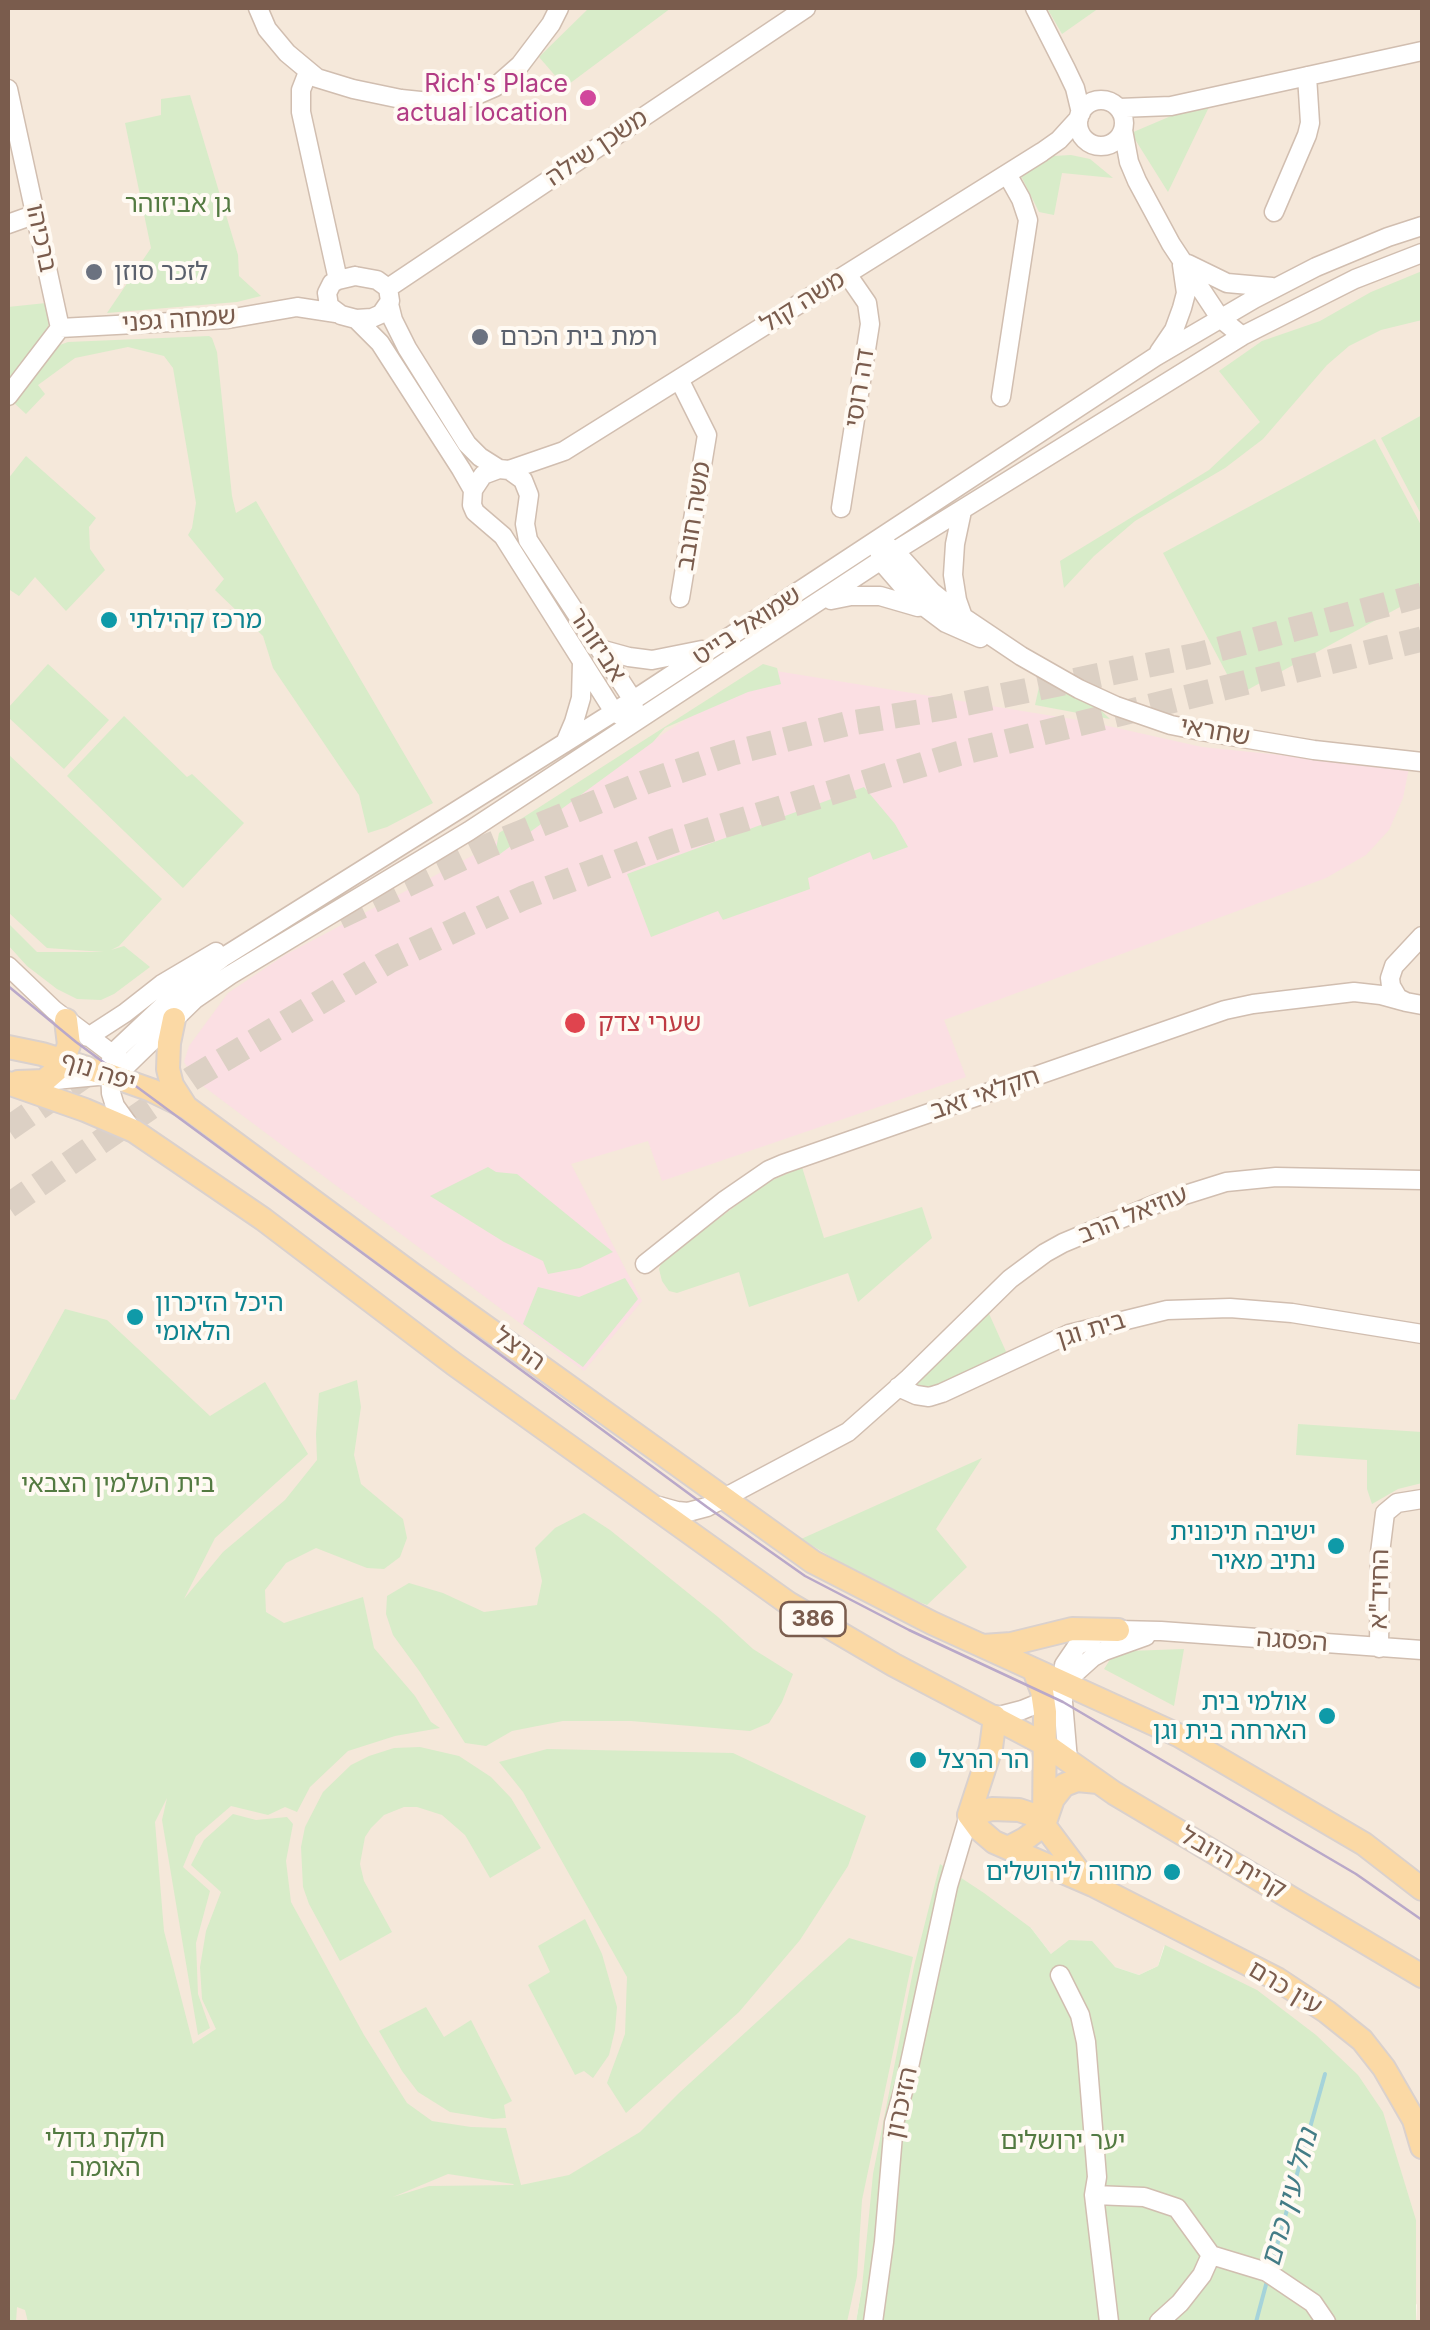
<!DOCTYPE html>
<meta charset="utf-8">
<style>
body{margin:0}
#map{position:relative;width:1430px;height:2330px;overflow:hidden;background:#fdf6ec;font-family:Inter,sans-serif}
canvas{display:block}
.frame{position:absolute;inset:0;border:10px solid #7a5c4d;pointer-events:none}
</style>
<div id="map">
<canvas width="1430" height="2330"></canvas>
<div class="frame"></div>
</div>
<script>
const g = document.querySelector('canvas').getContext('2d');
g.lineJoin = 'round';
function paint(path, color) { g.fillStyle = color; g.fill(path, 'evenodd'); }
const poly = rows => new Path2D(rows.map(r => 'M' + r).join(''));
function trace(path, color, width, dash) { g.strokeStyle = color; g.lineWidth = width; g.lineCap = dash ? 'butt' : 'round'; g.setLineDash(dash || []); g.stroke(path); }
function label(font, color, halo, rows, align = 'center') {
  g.font = font + ' Inter,"Noto Sans Hebrew",sans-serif'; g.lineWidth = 8; g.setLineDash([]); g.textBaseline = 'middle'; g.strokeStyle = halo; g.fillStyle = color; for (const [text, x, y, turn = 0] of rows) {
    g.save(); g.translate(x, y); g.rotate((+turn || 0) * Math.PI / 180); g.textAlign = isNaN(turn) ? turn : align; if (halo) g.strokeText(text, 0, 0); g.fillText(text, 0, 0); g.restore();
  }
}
const residential = poly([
 [8,8,1422,8,1422,2322,1416,2322,1417,2305,1164,1946,1158,1966,1139,1975,1115,1967,1051,1954,1031,1928,862,2287,856,2322,16,2322,16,2307,8,2303]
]);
const medical = poly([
 [764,669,1090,722,1202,747,1409,768,1403,798,1389,830,1366,855,1326,878,944,1020,966,1077,662,1181,648,1141,571,1164,642,1301,584,1371,195,1080,184,1062,189,1046,228,993,285,955,483,850]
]);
const green = poly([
 [589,8,671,8,565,87,539,57],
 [1047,8,1099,8,1062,34],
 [190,95,238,255,239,276,261,296,237,302,107,313,151,248,125,123,161,115,161,99],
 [1210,105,1168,192,1131,133,1171,116],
 [1071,155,1090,159,1113,178,1062,173,1054,215,1039,212,1021,176,1053,156],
 [1422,271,1422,320,1381,330,1349,346,1327,365,1263,439,1225,468,1135,521,1094,556,1064,588,1060,561,1209,470,1260,422,1219,371,1262,341,1320,321,1371,292],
 [46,303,50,319,46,335,8,382,8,307],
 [209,336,212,338,217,352,232,496,236,513,256,501,433,803,387,827,368,833,359,795,273,668,263,636,215,590,224,579,188,535,192,528,196,503,173,368,164,356,128,347,75,358,38,385,45,394,26,414,12,401,52,352,57,346,68,342],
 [1422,415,1422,516,1381,438],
 [1375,439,1422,527,1422,595,1238,695,1163,553],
 [26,456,96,518,89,527,90,549,105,570,66,611,35,577,19,596,10,590,8,592,8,479],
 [48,664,109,720,64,769,8,717,8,708],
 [763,664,777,668,781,684,748,692,665,728,653,742,500,854,496,849,499,833],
 [1041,678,1089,699,1110,719,1035,705],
 [124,716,187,777,192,774,244,823,183,888,67,776],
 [8,754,162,899,119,946,111,950,124,946,150,967,114,994,101,1000,77,999,57,989,27,966,8,945,8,923,37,952,104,952,47,948,8,912],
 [864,787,895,824,908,847,873,860,870,852,808,878,810,889,723,920,718,911,651,937,627,874],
 [488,1167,496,1172,517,1174,613,1252,580,1268,548,1274,543,1261,504,1242,430,1196],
 [802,1167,824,1238,922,1207,932,1238,858,1302,848,1273,749,1307,739,1272,677,1293,669,1291,662,1281,659,1269,662,1261,766,1183],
 [625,1278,638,1299,583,1367,523,1324,538,1287,579,1297],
 [986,1307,1008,1356,937,1390,905,1386],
 [65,1309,107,1320,210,1416,265,1382,308,1454,215,1538,184,1599,223,1552,285,1500,317,1460,316,1434,319,1393,357,1380,361,1407,354,1455,361,1484,403,1519,407,1538,400,1557,384,1569,367,1568,316,1548,286,1563,265,1590,266,1612,284,1623,363,1597,374,1648,415,1696,431,1722,440,1728,395,1736,348,1751,310,1787,297,1812,285,1807,268,1815,231,1806,196,1836,183,1867,210,1891,196,1943,198,1994,210,2028,198,2035,162,1820,167,1798,155,1822,164,1931,193,2044,216,2029,202,1999,200,1967,206,1931,221,1892,191,1865,204,1840,233,1814,256,1820,287,1817,293,1824,286,1861,291,1902,364,2035,407,2103,432,2121,471,2127,506,2128,521,2185,569,2175,640,2132,679,2093,849,1938,913,1957,862,2200,857,2276,847,2322,28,2322,25,2310,17,2307,16,2322,8,2322,8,1399,15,1400],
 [448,2174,513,2184,514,2185,429,2186,393,2197],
 [1298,1424,1422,1432,1422,1483,1398,1489,1372,1504,1367,1489,1367,1460,1296,1455],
 [982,1458,936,1529,967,1567,927,1605,885,1589,801,1539],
 [584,1513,610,1530,718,1617,753,1649,793,1674,782,1702,769,1723,750,1731,631,1721,563,1721,512,1731,486,1746,465,1743,420,1672,393,1635,386,1614,387,1596,409,1583,443,1593,484,1612,537,1605,542,1581,535,1548,555,1528],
 [1184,1649,1174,1706,1104,1669,1111,1658,1128,1651],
 [420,1747,459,1756,491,1777,511,1798,541,1848,490,1878,465,1835,442,1815,417,1807,404,1807,384,1815,371,1828,365,1837,360,1864,364,1881,392,1932,340,1961,309,1904,303,1887,301,1847,305,1827,323,1792,351,1765,369,1756,394,1748],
 [547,1749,733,1753,866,1816,848,1866,800,1940,739,2012,626,2113,607,2083,625,2034,627,1977,523,1792,499,1762],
 [940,1864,984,1893,1031,1928,1051,1954,1069,1940,1092,1941,1115,1967,1139,1975,1158,1966,1165,1945,1257,1990,1316,2035,1358,2075,1383,2112,1416,2220,1416,2322,856,2322,862,2287,873,2174,914,1966],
 [585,1919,602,1954,617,2007,615,2030,609,2055,593,2078,584,2071,575,2075,528,1985,550,1972,538,1946],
 [426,2007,444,2037,471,2020,512,2101,504,2105,506,2118,493,2119,450,2112,418,2092,402,2071,379,2031]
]);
const stream = poly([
 [1271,2267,1325,2074],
 [1256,2322,1267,2281]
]);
const highwayTunnel = poly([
 [339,917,490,845,646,782,733,753,846,724,943,708,1197,655,1422,595],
 [8,1129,93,1070],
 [8,1206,191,1079,389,961,523,898,670,842,957,754,1422,639]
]);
const minor = poly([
 [258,8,267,29,287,53,317,78,353,89,401,99,430,102,472,97,495,87,520,65,551,24,559,8],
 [1035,8,1066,69,1075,88,1081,113],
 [308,72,301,90,301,112,338,280],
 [8,89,60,328],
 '1078 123a23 23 0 1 1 46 0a23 23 0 1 1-46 0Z',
 [1119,108,1171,106,1422,51],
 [1123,130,1129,162,1137,181,1171,244,1220,318,1242,336],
 [1274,212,1307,135,1310,123,1307,76],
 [8,224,36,214],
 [1188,264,1227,283,1272,287],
 [355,276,377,280,388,288,390,301,381,314,372,318,356,319,341,315,329,306,327,293,332,283,338,280,355,276],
 [388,288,806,8],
 [389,304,393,320,407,348,467,444,480,457,499,469],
 [356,319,380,343,461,469,473,490,472,505,475,512,503,536,614,712,621,716],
 [60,328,228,319,297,307,336,313],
 [1159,352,1174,330,1182,308,1186,293,1182,265],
 [679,379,707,435,680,598],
 [8,396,60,328],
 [1001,397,1028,220,1021,199,1007,174],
 [509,470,564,451,1042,152,1059,140,1079,118],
 [473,490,483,475,499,469,509,470,523,480,529,495,525,524,528,540,633,700,634,708],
 [841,508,870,324,867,303,847,274],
 [962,511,955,544,953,575,957,600,963,617],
 [886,545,895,551,932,592,963,617,1021,656,1079,689,1116,706,1171,725,1201,731,1314,750,1422,762],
 [879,550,881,561,914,599,946,623,980,638],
 [831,600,851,596,880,596,918,607],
 [600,649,629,657,652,660,702,650],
 [565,743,574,722,581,698,582,662],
 [1422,936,1394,966,1390,978,1391,986,1398,998,1406,1002,1422,1005],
 [8,966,54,1010,120,1060],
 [88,1037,125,1013,162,984,216,952],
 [44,1081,109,1075,123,1069,195,999,230,975,469,831,895,551,1242,336,1355,279,1422,253],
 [133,1131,115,1106,111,1093,110,1066,112,1054,182,988,222,958,641,695,1155,357,1254,299,1316,267,1388,237,1422,226],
 [645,1264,724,1201,769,1170,783,1164,1225,1010,1253,1004,1354,992,1381,995,1403,1001],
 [898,1387,916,1395,929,1397,942,1393,1069,1334,1167,1310,1230,1308,1292,1313,1422,1334],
 [659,1506,677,1511,688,1512,707,1507,848,1432,909,1378,1010,1279,1045,1253,1063,1243,1156,1204,1226,1182,1276,1177,1422,1180],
 [1379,1648,1380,1553,1385,1513,1397,1503,1422,1499],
 [995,1717,1022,1710,1044,1701,1093,1657,1104,1651,1146,1636],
 [1068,1760,1063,1702,1064,1665,1077,1646,1097,1634,1118,1630,1161,1631,1422,1650],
 [1060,1975,1080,2015,1086,2042,1097,2177,1094,2195,1109,2322],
 [1094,2195,1144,2197,1177,2208,1211,2255,1267,2272,1313,2303,1326,2322],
 [873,2322,884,2242,894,2123,906,2081,948,1886,969,1815],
 [1159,2322,1180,2303,1202,2275,1211,2255]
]);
const major = poly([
 [174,1019,169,1043,168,1069,172,1085,186,1107],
 [8,1047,42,1054,109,1075,151,1090,186,1107,412,1274,813,1562,932,1623,1180,1736,1364,1844,1422,1889],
 [18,1082,44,1081,60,1067,69,1045,66,1020],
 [8,1083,85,1110,134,1131,263,1219,454,1364,788,1603,894,1665,1046,1745,1114,1793,1422,1976],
 [983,1646,1011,1644,1072,1629,1118,1630],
 [1034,1670,1042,1691,1045,1712,1044,1825,1083,1877],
 [969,1815,980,1830,994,1842,1093,1885,1277,1979,1327,2012,1362,2040,1384,2068,1414,2120,1422,2147],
 [969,1815,991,1748,995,1717],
 [969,1815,992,1809,1019,1810,1031,1814,1044,1825],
 [1008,1848,1025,1839,1044,1825,1053,1799,1064,1785,1077,1780,1098,1782]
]);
const tram = poly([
 [8,986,76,1042,707,1507,805,1576,909,1630,1063,1702,1356,1874,1422,1920]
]);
const markers = [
 [588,98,10,"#d1479c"],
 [94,272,10,"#6b7280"],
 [480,337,10,"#6b7280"],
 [109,620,10,"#0f9aa8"],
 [575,1023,12,"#e0444e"],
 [135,1317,10,"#0f9aa8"],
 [1336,1546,10,"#0f9aa8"],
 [1327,1716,10,"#0f9aa8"],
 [918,1760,10,"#0f9aa8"],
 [1172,1872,10,"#0f9aa8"]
];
const shields = [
 [813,1619,65]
];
const shieldNames = [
 ["386",813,1619]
];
const hotelNames = [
 ["Rich's Place",568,84],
 ["actual location",568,113]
];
const streetNames = [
 ["משכן שילה",597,148,-34],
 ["ברכיהו",41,238,78],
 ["משה קול",803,302,-32],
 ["שמחה גפני",179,320,-4],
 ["דה רוסי",860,388,-81],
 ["משה חובב",694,516,-81],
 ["שמואל בייט",747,626,-33],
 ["אביזוהר",597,645,57],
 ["שחראי",1215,732,10],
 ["יפה נוף",98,1072,18],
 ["חקלאי זאב",985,1094,-19],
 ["עוזיאל הרב",1133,1215,-22],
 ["בית וגן",1091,1330,-17],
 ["הרצל",519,1349,35],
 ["החיד\"א",1380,1589,-89],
 ["הפסגה",1292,1641,4],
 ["קרית היובל",1233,1863,30],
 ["עין כרם",1285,1988,31],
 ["הזיכרון",902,2103,-78]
];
const parkNames = [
 ["גן אביזוהר",178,204],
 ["בית העלמין הצבאי",118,1484],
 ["חלקת גדולי",105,2139],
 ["האומה",105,2168],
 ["יער ירושלים",1063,2141]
];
const worshipNames = [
 ["לזכר סוזן",114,272],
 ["רמת בית הכרם",500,337]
];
const cultureNames = [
 ["מרכז קהילתי",129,620],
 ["היכל הזיכרון",155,1303],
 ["הלאומי",155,1332],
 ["ישיבה תיכונית",1316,1532,"right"],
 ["נתיב מאיר",1316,1561,"right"],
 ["אולמי בית",1307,1702,"right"],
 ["הארחה בית וגן",1307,1731,"right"],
 ["הר הרצל",938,1760],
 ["מחווה לירושלים",1152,1872,"right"]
];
const healthNames = [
 ["שערי צדק",598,1023]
];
const waterNames = [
 ["נחל עין כרם",1290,2198,-74]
];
paint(residential, '#f5e8da');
paint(medical, '#fbdfe3');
paint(green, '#d8ecc9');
trace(stream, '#a5d3da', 4);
trace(highwayTunnel, '#dcd0c4', 25, [25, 12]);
trace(minor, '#d1beb0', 21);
trace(major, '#dad1cd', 26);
trace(minor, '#fff', 18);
trace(major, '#fbd9a5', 22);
trace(tram, '#b9a8c9', 2.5);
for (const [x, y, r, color] of markers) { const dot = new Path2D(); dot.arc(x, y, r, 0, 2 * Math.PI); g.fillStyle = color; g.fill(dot); trace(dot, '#fffaf3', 4); }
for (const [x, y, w] of shields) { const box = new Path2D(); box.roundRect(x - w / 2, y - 17, w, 34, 8); g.fillStyle = '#fffaf3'; g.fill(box); trace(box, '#7a5c4d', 2.5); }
label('bold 22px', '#7a5c4d', null, shieldNames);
label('25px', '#b23c85', '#fffaf3', hotelNames, 'right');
label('25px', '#7a5c4d', '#fffaf3', streetNames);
label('25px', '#537a41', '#fffaf3', parkNames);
label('25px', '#5b616d', '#fffaf3', worshipNames, 'left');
label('25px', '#0d838f', '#fffaf3', cultureNames, 'left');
label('25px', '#be3a42', '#fffaf3', healthNames, 'left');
label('italic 28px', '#437c86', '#fffaf3', waterNames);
</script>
